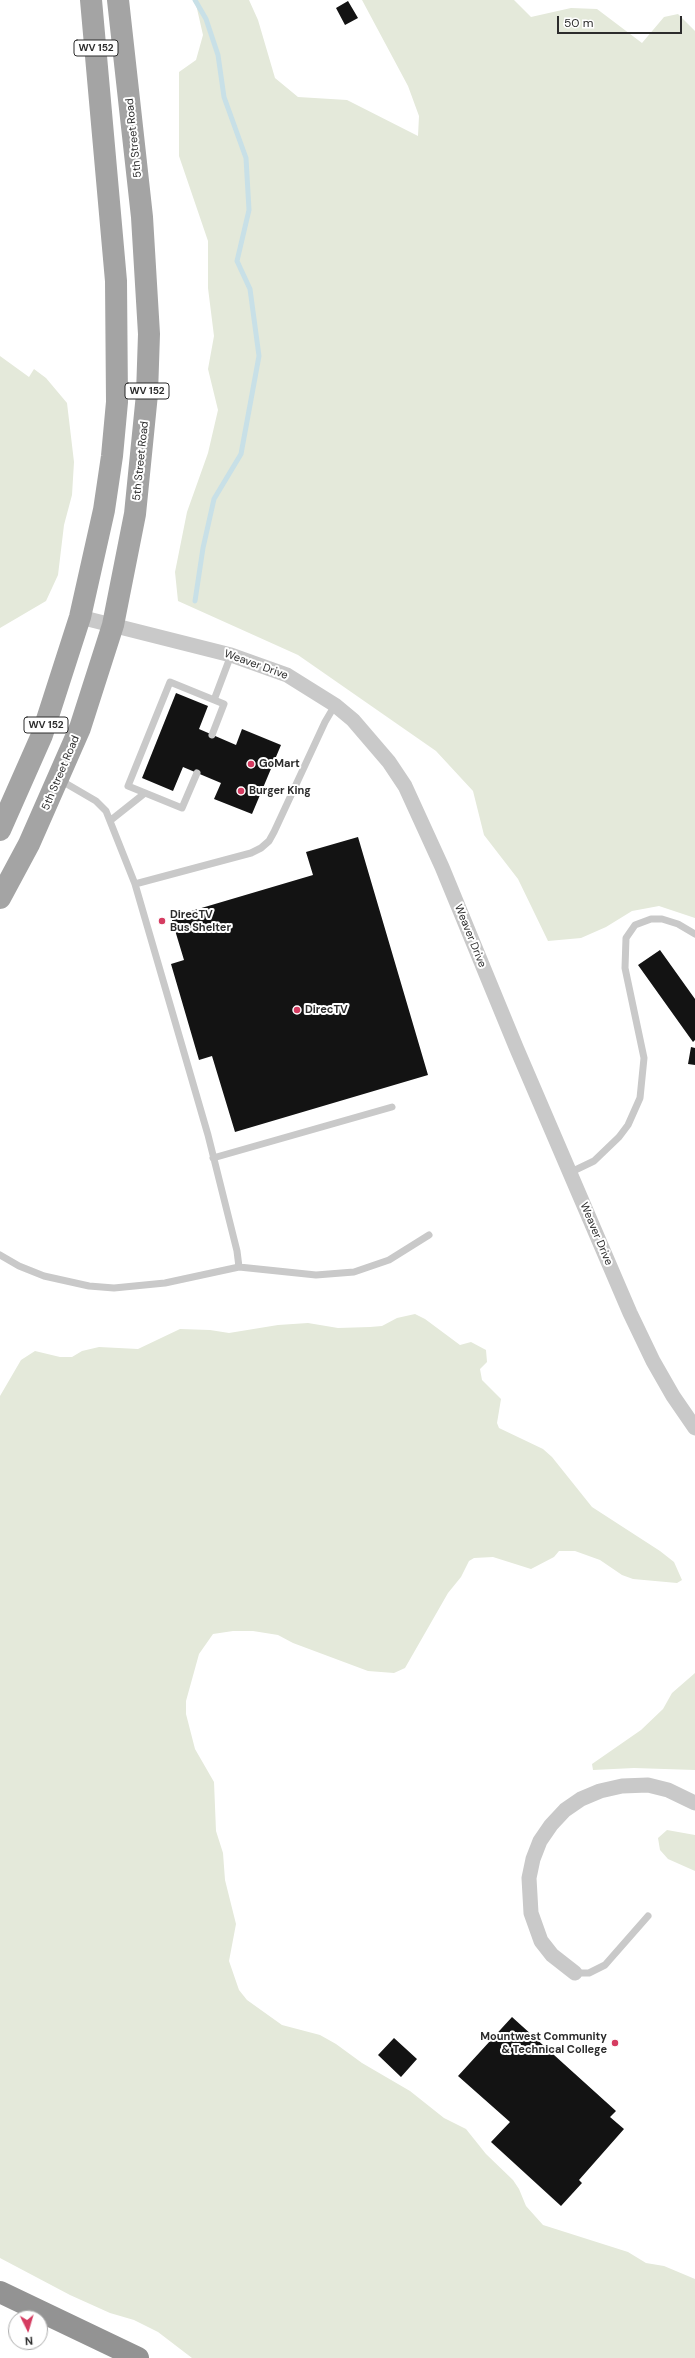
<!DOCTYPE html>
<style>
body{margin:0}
#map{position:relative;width:695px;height:2358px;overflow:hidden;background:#fff;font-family:"DM Sans",sans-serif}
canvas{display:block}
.north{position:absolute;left:8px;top:2310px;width:40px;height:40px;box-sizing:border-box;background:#fff;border:1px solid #ababab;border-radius:50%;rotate:175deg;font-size:11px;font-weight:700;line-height:16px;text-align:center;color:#2c2c2c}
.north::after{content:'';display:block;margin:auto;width:14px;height:18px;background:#d53c61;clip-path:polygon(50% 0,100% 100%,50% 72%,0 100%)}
.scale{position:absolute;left:557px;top:16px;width:125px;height:18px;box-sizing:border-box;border:2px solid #2c2c2c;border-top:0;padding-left:5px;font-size:12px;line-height:14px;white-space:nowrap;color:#2c2c2c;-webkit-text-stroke:3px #fff;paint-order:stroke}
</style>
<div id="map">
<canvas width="695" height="2358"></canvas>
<div class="north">N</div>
<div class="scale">50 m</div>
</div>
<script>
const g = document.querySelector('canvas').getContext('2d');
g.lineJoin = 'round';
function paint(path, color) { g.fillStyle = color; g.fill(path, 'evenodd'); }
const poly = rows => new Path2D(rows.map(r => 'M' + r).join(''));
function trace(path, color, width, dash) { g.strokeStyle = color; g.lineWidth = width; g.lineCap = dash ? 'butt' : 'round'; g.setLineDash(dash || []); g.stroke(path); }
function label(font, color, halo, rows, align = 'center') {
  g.font = font + ' "DM Sans",sans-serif'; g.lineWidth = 4; g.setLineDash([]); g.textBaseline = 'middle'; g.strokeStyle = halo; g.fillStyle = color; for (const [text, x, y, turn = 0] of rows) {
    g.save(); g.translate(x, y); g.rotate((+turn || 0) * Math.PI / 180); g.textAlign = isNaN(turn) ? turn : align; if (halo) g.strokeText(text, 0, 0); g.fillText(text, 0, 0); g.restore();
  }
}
const green = poly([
 [195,0,249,0,258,20,275,78,298,97,347,100,418,136,419,116,408,86,362,0,514,0,531,17,571,8,597,9,642,43,664,17,678,14,695,31,695,918,659,906,632,911,606,927,581,938,548,941,518,879,484,835,473,791,436,751,298,655,178,601,175,572,187,512,208,453,218,410,208,369,214,336,208,288,208,241,179,156,179,72,196,60,203,35],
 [0,356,29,377,34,369,46,378,67,403,74,462,72,495,64,525,58,575,46,601,0,628],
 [415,1314,425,1319,460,1345,471,1342,486,1350,487,1362,480,1369,482,1380,501,1399,497,1423,499,1428,543,1449,552,1457,592,1507,660,1551,674,1562,682,1580,677,1583,633,1579,622,1575,600,1560,575,1551,559,1551,554,1557,531,1569,493,1557,474,1558,469,1561,461,1577,448,1593,405,1668,394,1673,368,1671,293,1643,278,1635,253,1631,233,1631,213,1634,199,1654,186,1701,186,1714,195,1749,214,1782,216,1831,223,1853,225,1880,236,1924,229,1961,239,1990,247,2000,282,2025,320,2035,336,2044,362,2063,410,2091,444,2118,466,2129,486,2154,513,2180,519,2189,526,2206,543,2225,628,2252,646,2263,664,2266,695,2279,695,2358,192,2358,158,2332,134,2320,110,2313,70,2295,0,2258,0,1396,21,1360,35,1351,60,1357,72,1357,82,1351,99,1347,138,1349,180,1329,210,1330,229,1333,278,1325,308,1323,338,1328,370,1327,382,1326,397,1318],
 [695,1673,695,1770,634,1768,593,1770,592,1764,641,1730,663,1709,672,1693],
 [667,1830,695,1835,695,1871,668,1859,660,1850,658,1838]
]);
const stream = poly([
 [195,0,206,19,218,55,224,97,246,158,249,210,237,261,250,289,259,356,241,454,214,499,203,548,195,601]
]);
const building = poly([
 [348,1,358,18,345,25,336,8],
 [176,693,208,706,199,729,236,745,242,729,281,745,252,814,214,799,221,783,183,767,173,791,142,778],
 [358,837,428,1075,235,1132,212,1056,199,1060,171,964,184,960,171,917,313,875,306,852],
 [660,950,695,999,695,1040,693,1042,638,965],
 [691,1047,695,1048,695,1065,688,1064],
 [512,2017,616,2111,610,2117,624,2129,579,2180,582,2183,561,2206,491,2142,510,2122,458,2076],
 [394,2038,417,2059,401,2077,378,2055]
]);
const lane = poly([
 [214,700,231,655],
 [197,773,182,808,128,786,170,682,224,704,212,735],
 [60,780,96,801,106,811,135,884,208,1135,237,1251,239,1267],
 [111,820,145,793],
 [135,884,251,853,261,848,269,841,274,832,325,722,335,705],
 [213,1158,392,1107],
 [569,1173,594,1161,619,1137,628,1125,640,1098,644,1058,625,968,626,938,635,925,651,919,662,919,678,924,695,934],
 [0,1255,19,1266,44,1276,89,1286,114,1288,165,1283,239,1267,316,1275,354,1272,389,1260,429,1235],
 [575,1973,589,1973,605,1965,648,1916]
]);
const street = poly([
 [80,617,231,655,287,675,335,705,353,720,389,762,405,786,442,867,516,1047,630,1313,653,1361,673,1396,695,1428],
 [575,1973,552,1955,541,1941,531,1913,529,1878,533,1859,540,1841,551,1825,565,1810,581,1799,600,1791,622,1786,648,1785,668,1790,695,1803]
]);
const primary = poly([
 [0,830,42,735,80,617,104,510,112,456,117,402,116,281,91,0],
 [0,898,29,844,80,728,113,625,135,514,147,394,149,334,142,217,118,0]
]);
const highway = poly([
 [0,2292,138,2358]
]);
const markers = [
 [251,764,4,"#d53c61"],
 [241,791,4,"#d53c61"],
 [162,921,4,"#d53c61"],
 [297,1010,4,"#d53c61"],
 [615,2043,4,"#d53c61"]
];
const shields = [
 [96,48,44],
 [147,391,44],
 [46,725,44]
];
const shieldNames = [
 ["WV 152",96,48],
 ["WV 152",147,391],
 ["WV 152",46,725]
];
const streetNames = [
 ["5th Street Road",134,138,-96],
 ["5th Street Road",141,461,-84],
 ["Weaver Drive",256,665,20],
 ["5th Street Road",61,773,-67],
 ["Weaver Drive",470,936,68],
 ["Weaver Drive",596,1234,67]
];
const poiNames = [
 ["GoMart",259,764],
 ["Burger King",249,791],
 ["DirecTV",170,915],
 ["Bus Shelter",170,928],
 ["DirecTV",305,1010],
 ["Mountwest Community",607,2037,"right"],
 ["& Technical College",607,2050,"right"]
];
paint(green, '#e4e9da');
trace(stream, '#c8e0e7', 5);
paint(building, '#131313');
trace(lane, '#c9c9c9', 7);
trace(street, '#c9c9c9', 15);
trace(primary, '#a4a4a4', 22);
trace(highway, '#939393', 22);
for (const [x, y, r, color] of markers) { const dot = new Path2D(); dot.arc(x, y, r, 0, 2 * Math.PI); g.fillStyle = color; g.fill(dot); trace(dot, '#fff', 1.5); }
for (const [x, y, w] of shields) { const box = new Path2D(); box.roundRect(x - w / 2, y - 8, w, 16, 3); g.fillStyle = '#fff'; g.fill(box); trace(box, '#2c2c2c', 1); }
label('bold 10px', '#2c2c2c', null, shieldNames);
label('11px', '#2c2c2c', '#fff', streetNames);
label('bold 11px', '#2c2c2c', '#fff', poiNames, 'left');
</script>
